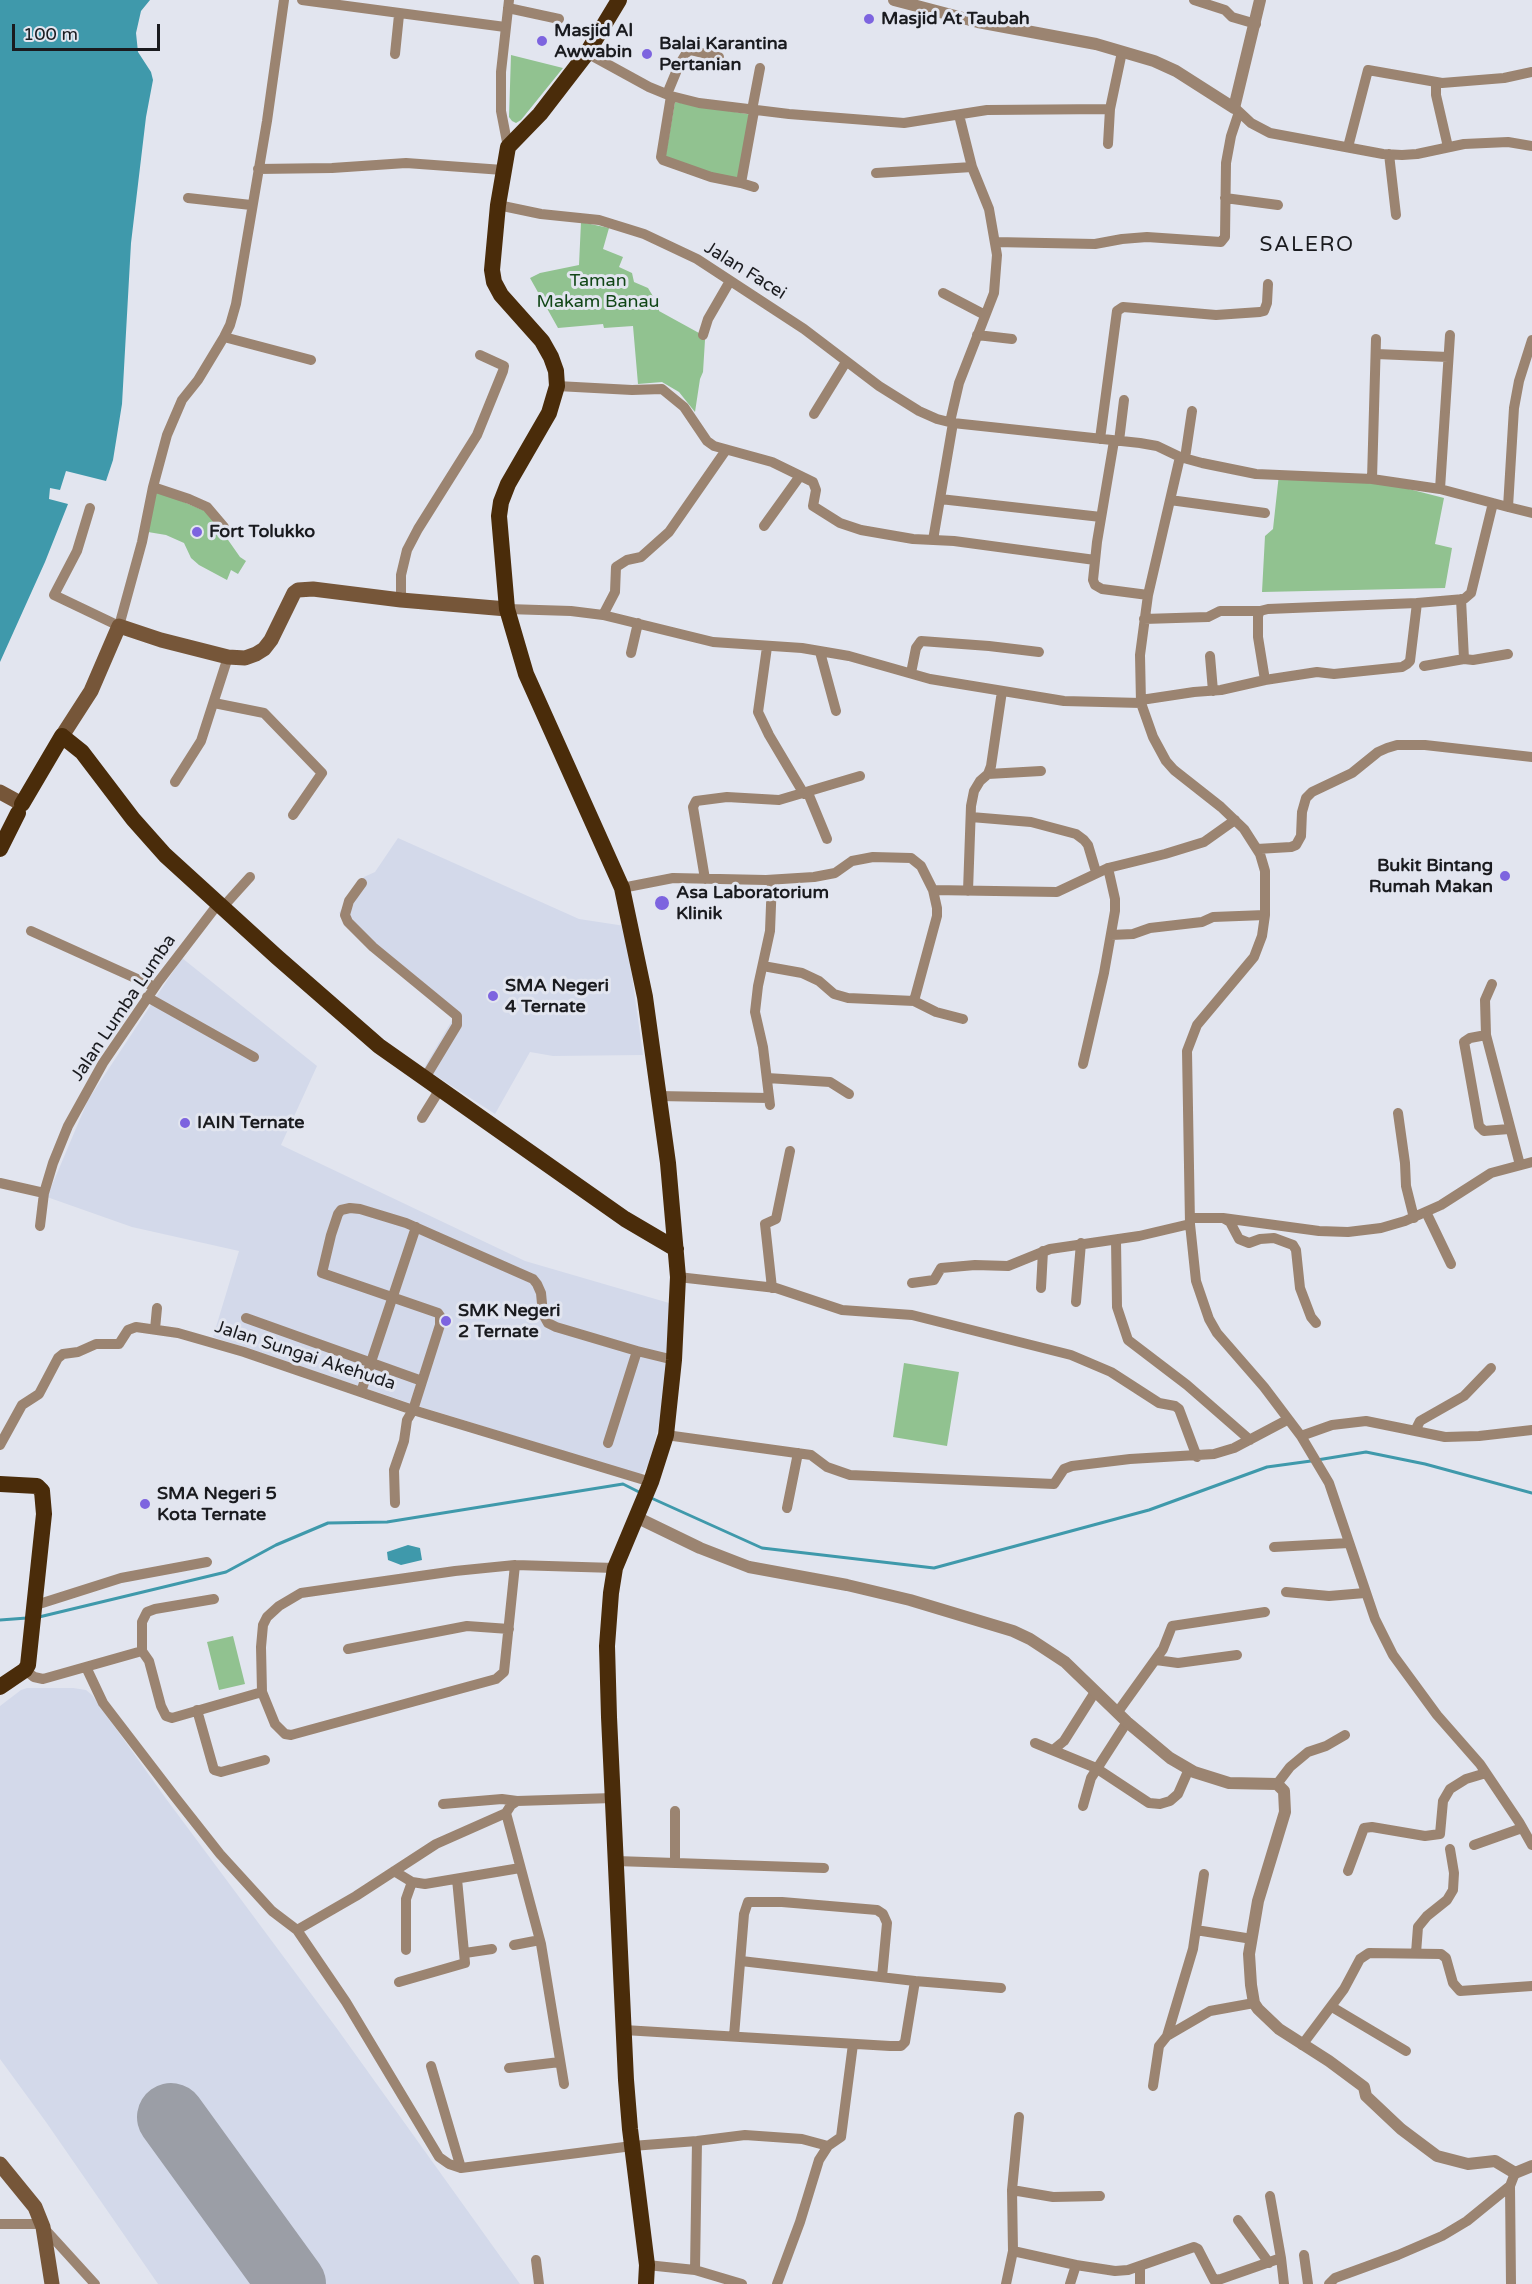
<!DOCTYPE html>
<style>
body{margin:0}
#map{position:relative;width:1532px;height:2284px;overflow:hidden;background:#e2e5ef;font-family:"Varela Round",sans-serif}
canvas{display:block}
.scale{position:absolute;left:12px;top:24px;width:148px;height:27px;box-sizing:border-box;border:3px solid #1a1b1f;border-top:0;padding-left:8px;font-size:18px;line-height:21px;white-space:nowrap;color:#1a1b1f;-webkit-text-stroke:4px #e2e5ef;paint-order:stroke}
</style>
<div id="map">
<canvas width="1532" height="2284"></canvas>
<div class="scale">100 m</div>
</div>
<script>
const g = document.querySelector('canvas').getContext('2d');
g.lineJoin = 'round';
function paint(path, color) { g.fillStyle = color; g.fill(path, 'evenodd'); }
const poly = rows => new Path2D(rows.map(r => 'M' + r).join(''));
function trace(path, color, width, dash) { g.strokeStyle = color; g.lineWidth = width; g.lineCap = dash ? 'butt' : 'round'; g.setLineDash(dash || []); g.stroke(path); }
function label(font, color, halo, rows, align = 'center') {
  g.font = font + ' "Varela Round",sans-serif'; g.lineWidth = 6; g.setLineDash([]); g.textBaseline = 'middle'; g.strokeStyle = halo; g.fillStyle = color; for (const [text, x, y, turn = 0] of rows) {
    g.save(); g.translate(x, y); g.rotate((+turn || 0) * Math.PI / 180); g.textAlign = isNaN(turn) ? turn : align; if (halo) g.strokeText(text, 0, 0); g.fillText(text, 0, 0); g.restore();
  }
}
const built = poly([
 [398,838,579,919,625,926,643,1055,553,1056,530,1052,495,1114,424,1068,454,1017,339,913,364,877,375,872],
 [182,958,317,1066,281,1145,525,1261,676,1305,662,1410,650,1463,641,1475,421,1407,213,1337,239,1251,132,1227,47,1197,88,1100],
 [27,1688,73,1688,86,1690,92,1695,167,1800,338,2030,520,2284,158,2284,46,2122,0,2059,0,1706,21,1690]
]);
const green = poly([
 [511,55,563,68,521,120,516,123,512,121,509,117],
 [675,102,753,115,739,181,665,159],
 [581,222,609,228,603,249,623,257,619,267,632,273,634,282,648,288,659,306,659,311,699,333,705,340,703,372,700,379,695,412,679,392,662,382,638,384,633,326,604,328,603,324,558,328,530,278,540,273,579,265],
 [1279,474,1397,486,1444,498,1435,544,1452,548,1445,588,1262,592,1265,536,1273,529],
 [155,490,205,511,219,527,240,557,246,561,238,574,231,570,227,580,199,565,191,558,184,543,166,535,148,532],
 [904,1363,959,1372,947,1446,893,1437],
 [233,1636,245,1684,219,1690,207,1642]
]);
const water = poly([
 [0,0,150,0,141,11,136,33,138,52,151,72,153,80,146,117,131,243,122,404,113,460,106,481,66,471,60,490,50,488,49,499,68,504,45,562,0,662],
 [408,1545,420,1548,422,1560,401,1565,388,1560,387,1552]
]);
const stream = poly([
 [1317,1460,1366,1452,1425,1464,1532,1493],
 [649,1497,762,1548,934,1568,1149,1510,1267,1467,1311,1461],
 [39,1617,226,1572,276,1545,328,1523,387,1522,623,1484,641,1493],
 [0,1620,27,1618]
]);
const runway = poly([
 [171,2117,292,2284]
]);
const minor = poly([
 [302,0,505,27],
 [1194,0,1225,10,1232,17,1256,24],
 [508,8,559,19],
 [587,53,649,87,671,96,699,103,789,114,904,123,987,110,1110,109,1122,52],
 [395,54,399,15],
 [1436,82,1436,95,1448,147],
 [667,94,679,65,687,52,690,50,719,57],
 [671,96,661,157,663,160,711,177,741,183,754,111],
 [1235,108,1251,123,1270,133,1383,154,1402,155,1417,154,1464,144,1508,142,1532,146],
 [752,110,760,68],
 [1108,144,1110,109],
 [508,147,501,111,501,72,509,0],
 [1348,147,1368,70,1442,83,1504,78,1532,72],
 [1389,154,1396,215],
 [258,169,332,168,406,163,503,170],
 [876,173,972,167],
 [741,183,754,187],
 [188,198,251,205],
 [1225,198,1278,205],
 [498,205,541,214,599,220,644,234,697,259,804,329,879,386,919,411,937,419,953,423,1140,443,1157,446,1180,457,1202,463,1256,474,1372,479,1440,489,1508,507,1514,408,1519,381,1532,340],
 [995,242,1095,244,1122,239,1147,237,1221,242,1225,237,1226,163,1231,136,1239,112],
 [943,293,985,315],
 [703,335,708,319,730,281],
 [977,335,1012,339],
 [224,337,311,360],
 [1376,354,1448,357],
 [557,386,632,390,662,389,684,407,707,441,714,446,772,462,813,482,816,490,813,506,840,523,861,530,913,539,954,541,1095,560],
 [814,414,846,362],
 [950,422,959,383,994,293,997,255,989,209,972,167,959,115],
 [1100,439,1117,311,1123,307,1216,315,1260,312,1264,311,1267,303,1268,284],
 [1114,441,1097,542,1093,580,1095,585,1102,589,1148,595],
 [1119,441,1124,400],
 [1180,457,1148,595,1140,655,1141,703,1153,737,1166,761,1174,770,1221,807,1244,829,1260,854,1265,871,1265,915,1262,936,1254,957,1197,1025,1187,1051,1190,1224,1196,1281,1209,1319,1217,1333,1264,1387,1301,1436,1329,1483,1375,1619,1393,1655,1437,1715,1480,1764,1519,1822,1532,1845],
 [1185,458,1192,411],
 [1372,479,1376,339],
 [153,487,189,499,207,507,224,527],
 [1440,489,1450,335],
 [940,499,1101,517],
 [1170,500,1265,513],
 [1508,507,1532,513],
 [90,508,77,551,54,595,119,626,142,542,153,487,167,435,182,400,198,380,224,337,230,325,236,304,267,121,284,0],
 [764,526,800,476],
 [933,540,953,423],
 [1461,599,1464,659,1473,660,1508,654],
 [401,600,401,575,407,550,418,529,477,435,503,371,504,366,480,355],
 [507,609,571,611,603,615,713,642,802,648,849,656,930,679,1064,701,1141,703],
 [603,615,615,592,616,567,627,560,641,557,669,532,726,450],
 [1144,619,1208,617,1220,611,1260,611],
 [767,647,758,712,769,735,804,794],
 [820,652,836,711],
 [631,653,638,623],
 [1210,656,1213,691],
 [1424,666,1464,659],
 [911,673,916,648,921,641,989,646,1039,652],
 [1265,680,1258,637,1258,616,1260,611,1268,609,1417,603],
 [1141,700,1194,692,1221,690,1265,680,1317,672,1334,674,1402,667,1407,664,1410,661,1417,603,1464,599,1471,593,1493,503],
 [214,703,264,713,322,773,293,815],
 [988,774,1041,771],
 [175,782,201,741,228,657],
 [808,793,827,839],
 [971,817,1031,822,1076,834,1084,840,1088,845,1096,872],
 [1257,849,1291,847,1296,845,1301,836,1302,812,1306,798,1312,792,1352,773,1378,752,1387,748,1397,745,1425,745,1532,757],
 [705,879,693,807,696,801,727,797,779,800,860,776],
 [362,883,349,901,345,915,348,922,373,947,457,1016,457,1025,425,1078],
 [622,888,673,878,766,880,814,877,835,873,852,861,873,857,911,858,921,866,933,890,937,908,937,916,914,1001,848,998,834,994,819,981,802,973,763,966],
 [933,890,1057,892,1108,868,1165,854,1204,842,1235,820],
 [968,891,971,806,974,791,980,781,988,774,991,766,1002,691],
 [222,908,250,877],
 [31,931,155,987],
 [1111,935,1133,934,1150,928,1202,922,1213,917,1265,915],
 [1492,984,1485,1000,1486,1035,1520,1165],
 [147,997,254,1057],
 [914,1001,936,1012,963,1019],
 [1486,1035,1470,1038,1464,1042,1479,1126,1484,1131,1509,1129],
 [1083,1064,1104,973,1115,911,1115,899,1108,868],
 [767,1078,830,1082,849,1094],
 [658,1096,769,1098],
 [770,1105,763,1047,755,1012,758,986,770,931,772,880],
 [1398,1113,1405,1163,1406,1186,1414,1218],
 [422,1118,440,1089],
 [0,1183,44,1193,53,1163,68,1126,103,1063,159,981,218,904],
 [1426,1212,1451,1264],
 [1190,1218,1223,1218,1319,1231,1348,1232,1381,1228,1405,1221,1441,1205,1491,1173,1532,1162],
 [1223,1218,1230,1222,1239,1239,1249,1243,1260,1239,1274,1238,1293,1245,1296,1250,1300,1288,1311,1317,1316,1323],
 [40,1226,44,1193],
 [1116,1240,1117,1307,1128,1340,1187,1385,1250,1440],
 [678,1277,776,1288,842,1310,912,1315,1071,1355,1111,1372,1159,1403,1175,1406,1179,1409,1197,1457],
 [912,1283,934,1280,941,1268,975,1265,1008,1266,1050,1249,1139,1236,1190,1224],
 [772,1288,765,1224,776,1219,790,1151],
 [1041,1288,1043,1251],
 [1076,1302,1081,1243],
 [246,1318,422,1381],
 [155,1329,157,1308],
 [361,1392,416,1227],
 [1415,1431,1420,1421,1464,1396,1491,1368],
 [666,1435,811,1455,827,1467,850,1475,1054,1484,1064,1469,1072,1466,1130,1459,1214,1454,1234,1448,1287,1420],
 [1301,1436,1332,1425,1366,1421,1445,1437,1479,1436,1532,1430],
 [608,1443,637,1351],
 [0,1445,22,1405,39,1394,58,1358,63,1354,78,1352,96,1344,119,1344,128,1330,136,1327,178,1333,244,1352,413,1410,651,1482],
 [395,1503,394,1470,404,1441,407,1420,413,1410,440,1325,440,1316,438,1313,322,1273,331,1235,338,1214,341,1210,350,1208,360,1209,406,1223,533,1279,537,1284,541,1293,543,1314,548,1323,556,1327,637,1351,674,1360],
 [787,1508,798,1453],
 [1274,1547,1349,1543],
 [1286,1592,1329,1596,1365,1593],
 [36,1605,121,1578,207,1562],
 [348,1649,467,1626,509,1629],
 [142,1651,142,1622,147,1612,155,1609,214,1599],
 [1156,1660,1178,1663,1237,1655],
 [86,1667,103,1703,175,1797,220,1854,272,1911,297,1930,346,2002,439,2157,449,2164,461,2168,632,2146,697,2141,745,2135,802,2139,828,2146],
 [25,1670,34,1677,43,1679,142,1651,149,1661,161,1706,166,1716,172,1718,262,1692,261,1647,263,1625,267,1617,279,1606,301,1593,455,1571,515,1565,615,1568],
 [262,1692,275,1724,285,1734,291,1735,496,1679,504,1672,515,1565],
 [197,1710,214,1770,221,1772,265,1760],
 [1117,1713,1163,1649,1172,1626,1265,1612],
 [1035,1743,1096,1768,1149,1803,1160,1804,1170,1801,1178,1794,1189,1769],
 [1053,1750,1064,1741,1095,1692],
 [1277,1784,1290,1767,1308,1752,1326,1746,1345,1735],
 [443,1804,502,1799,517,1801],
 [1083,1806,1091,1778,1127,1722],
 [506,1813,541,1944,564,2084],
 [1474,1845,1522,1828],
 [616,1861,824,1868],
 [675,1863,675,1811],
 [394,1871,412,1882,425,1884,520,1868],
 [1348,1871,1364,1828,1372,1827,1425,1836,1440,1834,1443,1801,1450,1789,1466,1779,1486,1773],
 [297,1930,356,1896,436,1844,506,1813,511,1805,517,1801,613,1798],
 [1196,1930,1252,1939],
 [514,1945,540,1940],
 [406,1950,406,1899,412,1882],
 [465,1953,492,1949],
 [1416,1953,1418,1927,1427,1916,1447,1900,1453,1890,1454,1873,1450,1849],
 [915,1981,1001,1988],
 [399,1982,465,1963,457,1879],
 [1332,2007,1406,2051],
 [624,2030,890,2046,901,2046,905,2042,915,1981,741,1961],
 [734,2036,744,1914,748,1902,782,1902,877,1910,883,1914,887,1923,882,1977],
 [1167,2036,1193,1949,1204,1874],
 [1302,2045,1344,1989,1360,1959,1369,1953,1441,1954,1446,1958,1453,1983,1460,1991,1532,1986],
 [431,2066,461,2168],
 [509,2068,560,2062],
 [1153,2086,1159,2046,1167,2036,1210,2011,1254,2003],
 [1510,2186,1511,2284],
 [1012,2190,1019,2117],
 [1270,2196,1281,2258],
 [1238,2220,1269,2263],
 [0,2224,41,2224],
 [43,2227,95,2284],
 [1013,2251,1012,2190,1053,2197,1100,2196],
 [1304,2255,1308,2284],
 [536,2260,539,2284],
 [647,2265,695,2270,742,2284],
 [695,2270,697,2141],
 [777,2284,800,2222,819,2160,828,2146,841,2137,853,2044],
 [1006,2284,1013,2251,1076,2265],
 [1070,2284,1076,2265,1115,2271,1128,2270,1194,2247,1198,2249,1214,2280,1221,2279,1281,2258,1284,2284],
 [1140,2284,1140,2268],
 [1329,2284,1335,2278,1398,2255,1442,2236,1467,2221,1510,2186,1515,2173]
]);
const tertiary = poly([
 [894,0,978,22,1096,44,1154,61,1176,71,1234,108,1260,0],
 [636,1517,700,1548,749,1567,847,1585,910,1600,1013,1631,1030,1639,1065,1662,1127,1722,1170,1758,1194,1772,1229,1783,1277,1784,1284,1791,1285,1812,1258,1901,1249,1954,1251,1985,1254,2003,1258,2009,1279,2029,1329,2061,1364,2087,1366,2096,1401,2129,1437,2156,1468,2164,1495,2161,1515,2173,1532,2166]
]);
const secondary = poly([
 [62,736,91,691,119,626,161,640,228,657,245,658,256,654,264,649,271,640,294,593,298,590,313,589,401,600,507,609],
 [0,792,22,804],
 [0,2164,35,2207,43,2227,52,2284]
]);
const trunk = poly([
 [619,0,587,53,540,114,508,147,498,205,492,270,494,282,501,295,542,341,551,357,556,371,557,386,549,413,508,484,501,502,499,516,507,609,526,674,622,888,645,997,668,1163,678,1277,674,1360,666,1435,651,1482,615,1568,611,1593,607,1646,609,1717,626,2080,630,2129,647,2265,646,2284],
 [22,804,62,736,82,752,133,819,165,855,277,957,379,1046,625,1219,676,1249],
 [0,849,18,813],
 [0,1484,37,1486,42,1491,44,1514,28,1665,25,1670,0,1687]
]);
const markers = [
 [869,19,6,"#7d64df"],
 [542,41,6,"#7d64df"],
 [647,54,6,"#7d64df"],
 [197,532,6,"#7d64df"],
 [1505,876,6,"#7d64df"],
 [662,903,8,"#7d64df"],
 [493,996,6,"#7d64df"],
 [185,1123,6,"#7d64df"],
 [446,1321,6,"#7d64df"],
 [145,1504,6,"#7d64df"]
];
const poiNames = [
 ["Masjid At Taubah",881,19],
 ["Masjid Al",554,31],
 ["Awwabin",554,52],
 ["Balai Karantina",659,44],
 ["Pertanian",659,65],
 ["Fort Tolukko",209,532],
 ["Bukit Bintang",1493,866,"right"],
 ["Rumah Makan",1493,887,"right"],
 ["Asa Laboratorium",676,893],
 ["Klinik",676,914],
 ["SMA Negeri",505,986],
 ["4 Ternate",505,1007],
 ["IAIN Ternate",197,1123],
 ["SMK Negeri",458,1311],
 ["2 Ternate",458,1332],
 ["SMA Negeri 5",157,1494],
 ["Kota Ternate",157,1515]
];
const streetNames = [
 ["Jalan Facei",745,271,32],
 ["Jalan Lumba Lumba",124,1008,-56],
 ["Jalan Sungai Akehuda",305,1356,18]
];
const parkNames = [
 ["Taman",598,281],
 ["Makam Banau",598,302]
];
const quarterNames = [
 ["SALERO",1307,245]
];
paint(built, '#d3d9ea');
paint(green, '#91c290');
paint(water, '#3f99ab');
trace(stream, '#3f99ab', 3);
trace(runway, '#9b9ea6', 68);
trace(minor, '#9b8471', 10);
trace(tertiary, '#9b8471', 12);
trace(secondary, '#765639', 15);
trace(trunk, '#4a2c0a', 16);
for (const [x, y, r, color] of markers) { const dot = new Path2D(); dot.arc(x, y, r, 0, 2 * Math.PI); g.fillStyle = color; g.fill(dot); trace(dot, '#e2e5ef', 2); }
label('bold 18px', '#1a1b1f', '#e2e5ef', poiNames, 'left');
label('18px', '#1a1b1f', '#e2e5ef', streetNames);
label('18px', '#114616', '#e2e5ef', parkNames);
g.letterSpacing = '1.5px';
label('21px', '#1a1b1f', '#e2e5ef', quarterNames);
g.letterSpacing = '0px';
</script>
